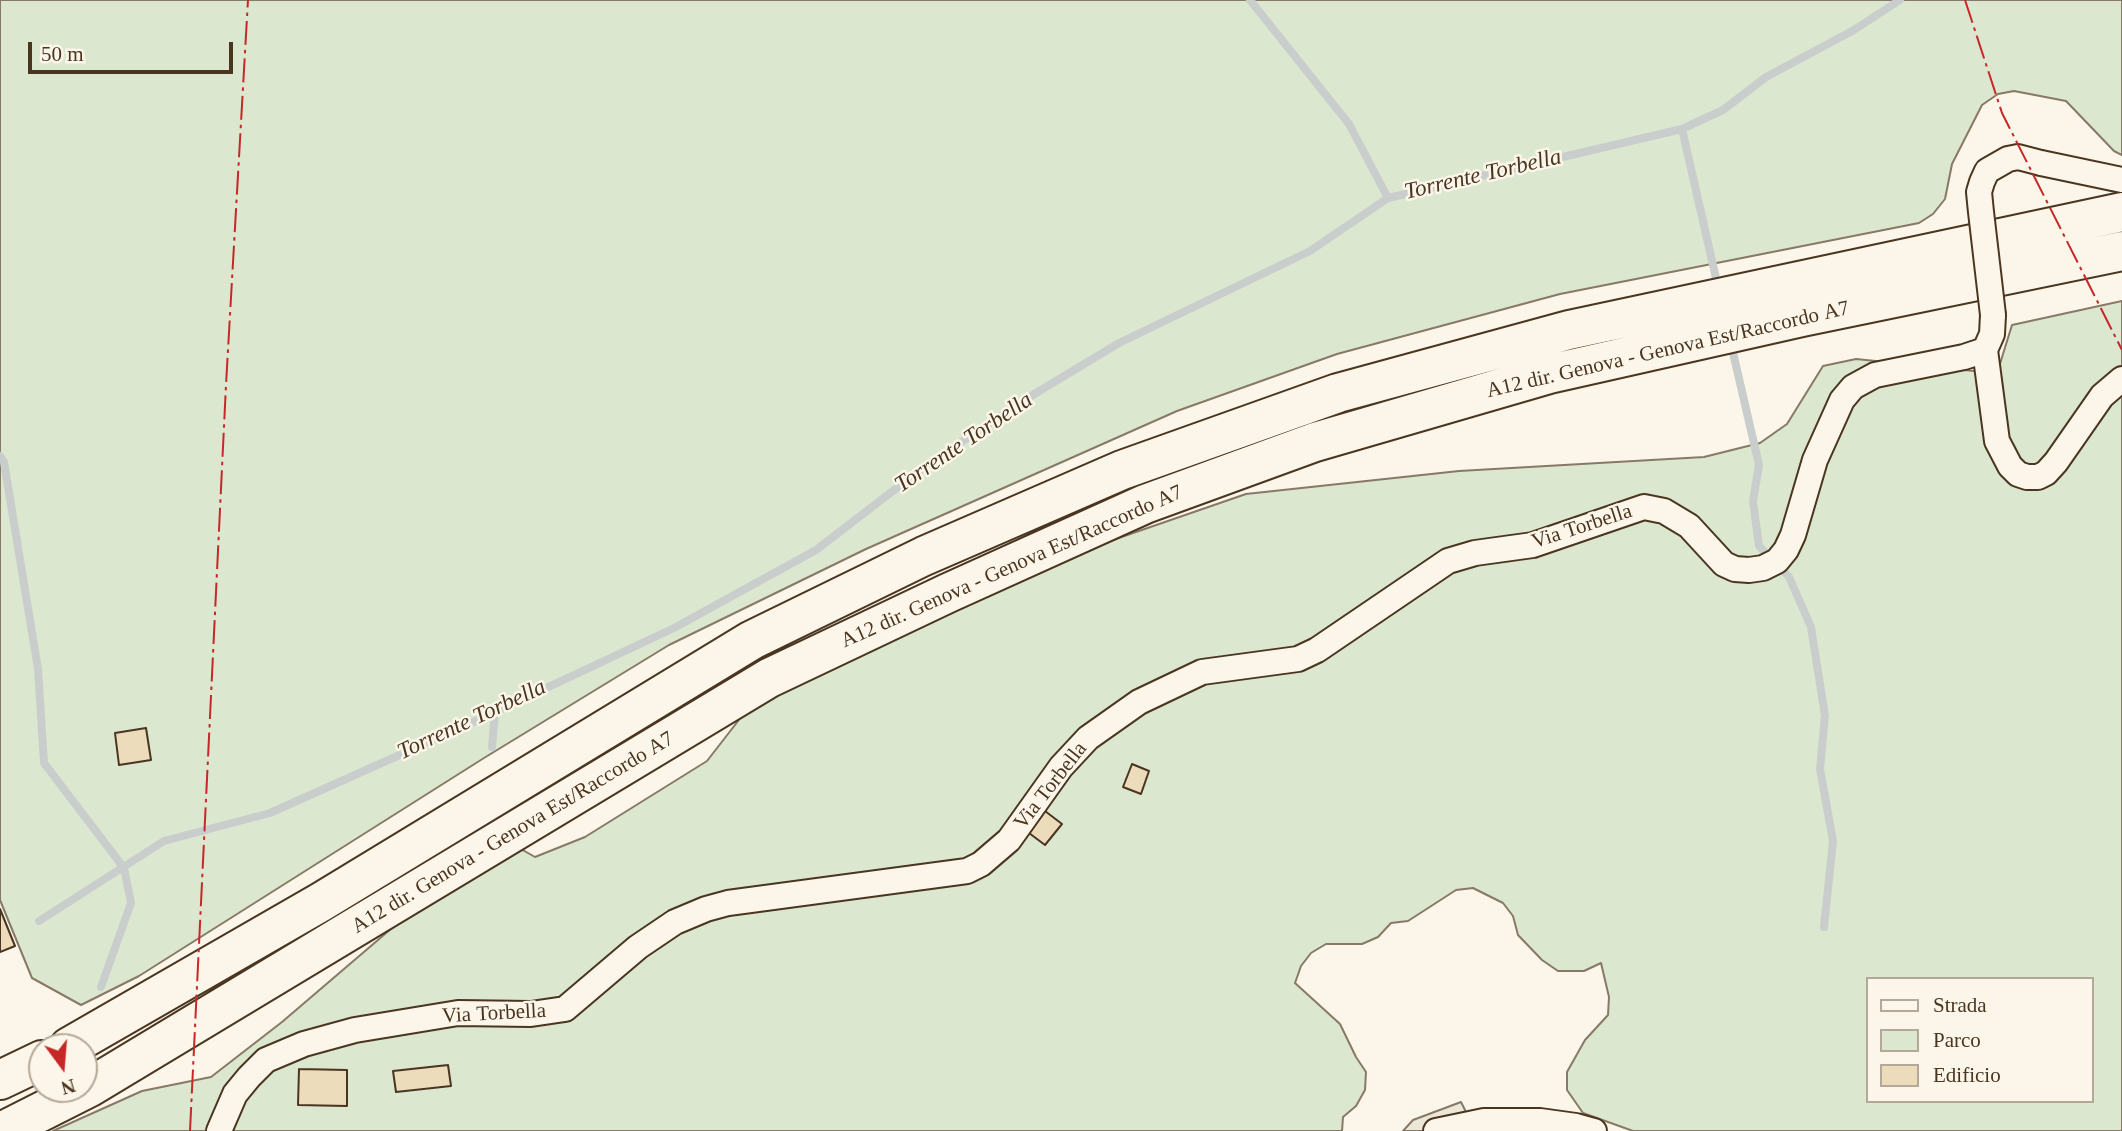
<!DOCTYPE html>
<style>
body{margin:0}
#map{position:relative;width:2122px;height:1131px;overflow:hidden;background:#fbf6e9;font-family:"Times New Roman",serif}
canvas{display:block}
.legend{position:absolute;left:1866px;top:977px;width:228px;height:126px;box-sizing:border-box;background:#fbf6e9;border:2px solid #b4a999;margin:0;padding:9px 12px;list-style:none;font-size:21px;color:#4a3520}
.legend li{display:flex;align-items:center;gap:14px;height:35px}
.legend b{width:35px;border:2px solid #b4a999}
.north{position:absolute;left:28px;top:1033px;width:70px;height:70px;box-sizing:border-box;background:#fbf6e9;border:2px solid #b4a999;border-radius:50%;rotate:164deg;font-size:19px;font-weight:700;line-height:28px;text-align:center;color:#4a3520}
.north::after{content:'';display:block;margin:auto;width:24px;height:32px;background:#c62828;clip-path:polygon(50% 0,100% 100%,50% 72%,0 100%)}
.scale{position:absolute;left:28px;top:42px;width:205px;height:32px;box-sizing:border-box;border:4px solid #4a3520;border-top:0;padding-left:9px;font-size:21px;line-height:24px;white-space:nowrap;color:#4a3520;-webkit-text-stroke:5px #fbf6e9;paint-order:stroke}
</style>
<div id="map">
<canvas width="2122" height="1131"></canvas>
<ul class="legend">
<li><b style="height:9px;background:#fbf6e9"></b>Strada</li>
<li><b style="height:19px;background:#dce7d0"></b>Parco</li>
<li><b style="height:19px;background:#ecdcbc"></b>Edificio</li>
</ul>
<div class="north">N</div>
<div class="scale">50 m</div>
</div>
<script>
const g = document.querySelector('canvas').getContext('2d');
g.lineJoin = 'round';
function paint(path, color) { g.fillStyle = color; g.fill(path, 'evenodd'); }
const poly = rows => new Path2D(rows.map(r => 'M' + r).join(''));
function trace(path, color, width, dash) { g.strokeStyle = color; g.lineWidth = width; g.lineCap = dash ? 'butt' : 'round'; g.setLineDash(dash || []); g.stroke(path); }
function label(font, color, halo, rows, align = 'center') {
  g.font = font + ' "Times New Roman",serif'; g.lineWidth = 5; g.setLineDash([]); g.textBaseline = 'middle'; g.strokeStyle = halo; g.fillStyle = color; for (const [text, x, y, turn = 0] of rows) {
    g.save(); g.translate(x, y); g.rotate((+turn || 0) * Math.PI / 180); g.textAlign = isNaN(turn) ? turn : align; if (halo) g.strokeText(text, 0, 0); g.fillText(text, 0, 0); g.restore();
  }
}
const green = poly([
 [0,0,2122,0,2122,155,2114,151,2066,101,2014,91,1998,94,1982,105,1952,164,1945,199,1933,214,1919,223,1560,294,1337,354,1177,411,866,549,669,645,484,758,139,976,81,1005,32,978,0,900,0,0],
 [2122,301,2122,1131,1633,1131,1583,1113,1567,1090,1567,1072,1585,1040,1608,1015,1609,997,1601,963,1584,971,1558,971,1542,960,1518,935,1513,916,1503,903,1473,888,1456,890,1408,921,1391,923,1378,937,1362,944,1326,944,1311,953,1301,966,1295,983,1340,1024,1356,1057,1366,1072,1365,1090,1356,1106,1343,1117,1342,1131,53,1131,142,1091,211,1077,282,1022,399,922,514,845,535,857,585,837,707,761,752,703,1023,571,1246,494,1459,471,1704,457,1760,443,1787,424,1823,366,1856,359,1974,371,1999,367,2012,325,2122,301],
 [1868,979,2092,979,2092,1101,1868,1101,1868,979]
]);
const parking = poly([
 [1461,1102,1468,1116,1458,1131,1403,1131,1413,1120,1461,1102]
]);
const stream = poly([
 [1250,0,1349,124,1388,198],
 [1682,129,1718,287],
 [1731,344,1759,465,1753,501,1759,546,1789,577,1811,627,1825,716,1820,769,1833,841,1824,927],
 [0,456,4,462,38,669,44,763,124,868,131,903,101,987],
 [492,747,495,712],
 [39,921,164,841,270,813,491,714,674,628,816,550,924,467,1026,399,1119,343,1310,251,1388,198,1682,129,1723,110,1766,77,1854,30,1900,0]
]);
const building = poly([
 [146,728,151,760,119,765,115,733,146,728],
 [1132,764,1149,771,1141,794,1123,787,1132,764],
 [1045,811,1062,824,1045,845,1029,833,1045,811],
 [0,909,15,946,0,952,0,909],
 [448,1065,451,1086,396,1092,393,1071,448,1065],
 [299,1069,347,1070,347,1106,298,1105,299,1069]
]);
const street = poly([
 [2041,163,2122,180],
 [1993,315,1992,334,1985,350,1997,441,2010,466,2018,474,2027,477,2038,477,2046,473,2056,462,2102,396,2122,379],
 [219,1131,235,1094,249,1077,266,1060,304,1044,355,1030,458,1013,531,1014,565,1009,638,947,675,922,706,909,728,903,967,871,981,864,1009,840,1061,767,1088,738,1139,702,1202,672,1298,659,1317,650,1448,561,1475,553,1533,545,1644,507,1664,511,1689,526,1724,564,1735,569,1749,570,1763,568,1777,561,1786,550,1793,535,1815,460,1842,400,1853,387,1875,375,1964,357,1985,350],
 [1436,1131,1484,1121,1540,1121,1576,1126,1594,1131]
]);
const highway = poly([
 [69,1047,321,902,752,640,924,556,1122,470,1338,393,1569,330,2122,212],
 [0,1080,42,1060],
 [3,1131,90,1087,769,678,948,593,1145,504,1315,442,1549,374,1802,317,2122,251]
]);
const streetBridge = poly([
 [1993,315,1981,212,1979,192,1982,182,1987,171,2008,159,2018,157,2041,163]
]);
const power = poly([
 [1965,0,2002,113,2122,350],
 [190,1131,226,385,248,0]
]);
const streetNames = [
 ["A12 dir. Genova - Genova Est/Raccordo A7",1668,350,-13],
 ["Via Torbella",1582,527,-18],
 ["A12 dir. Genova - Genova Est/Raccordo A7",1012,567,-24],
 ["Via Torbella",1051,786,-52],
 ["A12 dir. Genova - Genova Est/Raccordo A7",513,833,-31],
 ["Via Torbella",494,1014,-3]
];
const waterNames = [
 ["Torrente Torbella",1483,175,-13],
 ["Torrente Torbella",964,443,-34],
 ["Torrente Torbella",472,720,-25]
];
paint(green, '#dce7d0');
trace(green, '#887966', 2);
paint(parking, '#ede7d9');
trace(parking, '#887966', 2);
trace(stream, '#c9cecd', 8);
paint(building, '#ecdcbc');
trace(building, '#4a3520', 2);
trace(street, '#4a3520', 28);
trace(highway, '#4a3520', 42);
trace(street, '#fbf6e9', 24);
trace(highway, '#fbf6e9', 38);
trace(streetBridge, '#4a3520', 28, []);
trace(streetBridge, '#fbf6e9', 24);
trace(power, '#c62828', 2, [24, 5, 3.5, 5]);
label('21px', '#4a3520', '#fbf6e9', streetNames);
label('italic 23px', '#4a3520', '#fbf6e9', waterNames);
</script>
